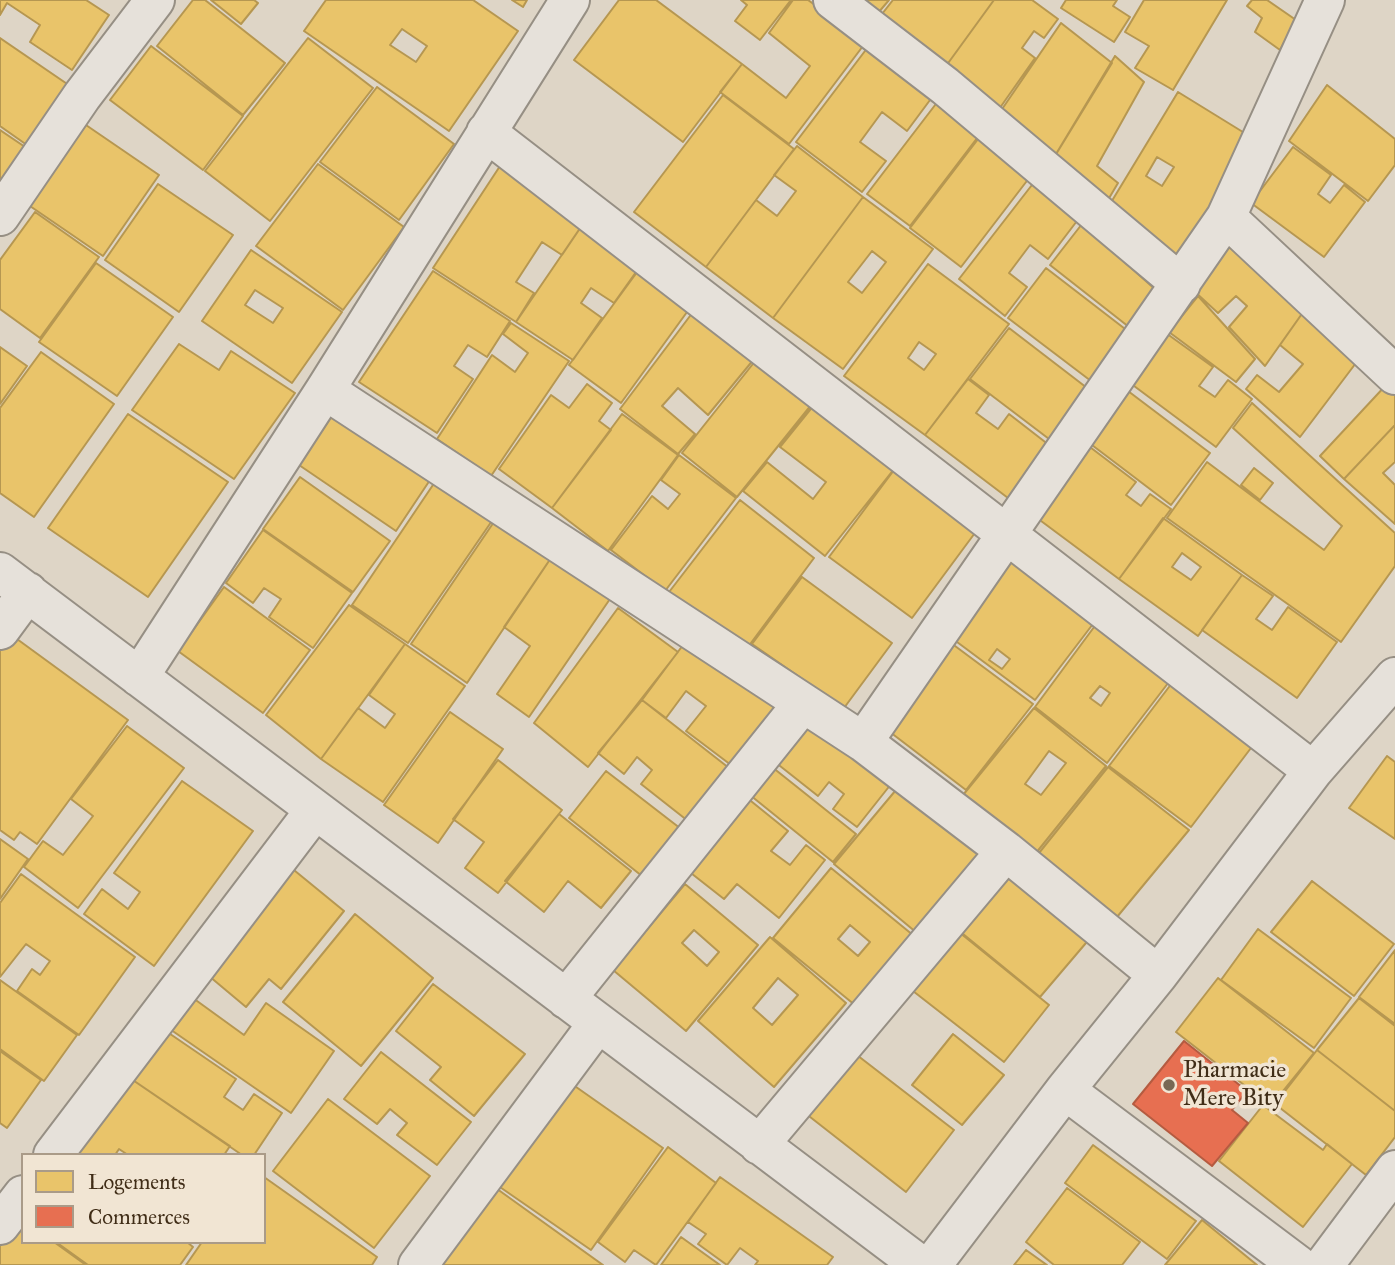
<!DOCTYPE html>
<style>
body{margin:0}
#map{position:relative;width:1395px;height:1265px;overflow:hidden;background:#ded5c6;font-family:"IM FELL Great Primer",serif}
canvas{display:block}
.legend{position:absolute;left:21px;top:1153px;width:245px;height:91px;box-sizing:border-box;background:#f1e5d3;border:2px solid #aa9b88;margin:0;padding:9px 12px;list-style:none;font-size:21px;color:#402d17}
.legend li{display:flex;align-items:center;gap:14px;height:35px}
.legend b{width:35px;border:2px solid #aa9b88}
</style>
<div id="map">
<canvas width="1395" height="1265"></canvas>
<ul class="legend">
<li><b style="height:19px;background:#e9c46a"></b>Logements</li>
<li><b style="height:19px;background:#e76f51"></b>Commerces</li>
</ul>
</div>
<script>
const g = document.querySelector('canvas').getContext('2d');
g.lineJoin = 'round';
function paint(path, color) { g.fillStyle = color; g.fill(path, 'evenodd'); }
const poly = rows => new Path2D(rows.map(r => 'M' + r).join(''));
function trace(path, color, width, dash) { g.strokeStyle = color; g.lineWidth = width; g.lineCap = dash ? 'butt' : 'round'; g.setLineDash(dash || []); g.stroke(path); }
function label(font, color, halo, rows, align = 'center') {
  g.font = font + ' "IM FELL Great Primer",serif'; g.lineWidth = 7; g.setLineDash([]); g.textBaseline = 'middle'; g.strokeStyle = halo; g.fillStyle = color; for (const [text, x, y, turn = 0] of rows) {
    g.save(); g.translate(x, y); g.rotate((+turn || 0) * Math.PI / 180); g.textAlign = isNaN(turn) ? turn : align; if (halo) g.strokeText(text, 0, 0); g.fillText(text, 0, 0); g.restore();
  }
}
const homes = poly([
 [0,0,86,0,109,15,72,70,30,42,40,25,7,3,0,15,0,0],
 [193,0,205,0,285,63,243,115,157,46,193,0],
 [211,0,254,0,258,3,241,24,211,0],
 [326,0,473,0,518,31,449,131,304,31,326,0],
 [402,29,427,46,416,62,390,45,402,29],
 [512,0,527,0,523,7,512,0],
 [619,0,656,0,742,64,683,142,574,60,619,0],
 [741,0,791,0,760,40,735,21,747,5,741,0],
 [793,0,808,0,866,42,789,144,720,92,742,64,786,98,810,66,769,33,793,0],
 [861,0,889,0,878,13,861,0],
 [893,0,994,0,946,66,882,14,893,0],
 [994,0,1032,0,1058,19,1044,38,1034,31,1022,48,1035,58,997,112,946,66,994,0],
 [1066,0,1117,0,1113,6,1130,17,1114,42,1061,8,1066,0],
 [1144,0,1227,0,1173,90,1135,68,1149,46,1125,32,1144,0],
 [1252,0,1267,0,1296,20,1280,50,1255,32,1262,18,1247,6,1252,0],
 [1061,23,1112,63,1050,164,998,115,1061,23],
 [0,38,76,90,34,150,0,126,0,38],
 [308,38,373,88,270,221,205,171,308,38],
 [151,46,243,116,203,170,110,100,151,46],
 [868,47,933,96,907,131,882,112,860,142,886,161,862,192,796,142,868,47],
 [1115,56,1144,82,1097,166,1118,183,1102,210,1050,164,1115,56],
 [1327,85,1395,139,1395,165,1368,201,1289,141,1327,85],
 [377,87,454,144,399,220,320,162,377,87],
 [1178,92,1251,137,1175,265,1107,209,1178,92],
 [1157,157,1174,167,1162,186,1146,176,1157,157],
 [723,95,794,149,706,267,634,212,723,95],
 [942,96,984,129,910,226,867,194,942,96],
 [83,123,159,175,103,256,27,204,83,123],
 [0,130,34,153,0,204,0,130],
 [985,130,1036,169,961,267,910,228,985,130],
 [797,146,863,197,773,318,706,267,756,200,777,216,796,191,774,175,797,146],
 [1293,147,1331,175,1318,194,1330,203,1344,185,1365,202,1324,257,1251,203,1293,147],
 [502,163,587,218,562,255,542,242,516,282,534,293,516,322,433,268,502,163],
 [318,164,404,227,343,310,256,246,318,164],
 [1035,181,1080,217,1048,259,1030,245,1009,273,1027,287,1005,316,959,279,1035,181],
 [158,184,233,235,179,312,105,260,158,184],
 [863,197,933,249,843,369,773,318,863,197],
 [872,251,886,262,862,293,848,282,872,251],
 [35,212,99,257,40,338,0,309,0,260,35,212],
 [587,218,646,258,614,303,591,288,581,303,602,318,573,360,516,322,587,218],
 [1082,224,1157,291,1129,327,1050,265,1082,224],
 [1236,233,1306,308,1265,366,1229,327,1247,306,1236,296,1218,313,1194,291,1236,233],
 [251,250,342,312,292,383,202,321,251,250],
 [255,290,283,308,273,323,245,305,255,290],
 [96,263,173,317,117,396,39,342,96,263],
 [643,264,695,301,621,403,569,365,643,264],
 [928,264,1009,324,925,435,844,376,928,264],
 [919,342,936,354,924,370,908,358,919,342],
 [1046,268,1129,332,1091,381,1008,318,1046,268],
 [433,271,510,321,487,357,468,345,454,366,473,379,437,433,359,382,433,271],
 [1198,296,1255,359,1236,382,1169,332,1198,296],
 [699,304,759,353,708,415,678,388,662,406,695,434,678,454,620,409,699,304],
 [1306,308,1362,355,1300,437,1246,389,1257,375,1279,392,1303,364,1280,345,1306,308],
 [511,323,569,361,491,476,437,439,492,355,515,372,528,353,503,334,511,323],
 [1009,328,1091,391,1053,442,970,379,1009,328],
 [1159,328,1213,367,1199,386,1215,397,1228,380,1252,399,1216,447,1122,377,1159,328],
 [179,344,219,370,231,351,295,393,234,479,132,410,179,344],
 [0,347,27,366,0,404,0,347],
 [41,352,114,404,34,517,0,493,0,408,41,352],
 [760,355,816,399,737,497,682,453,760,355],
 [968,379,989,395,976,413,998,429,1009,414,1049,445,1008,498,925,435,968,379],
 [587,384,612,403,599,421,611,430,552,508,499,469,551,395,569,408,587,384],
 [1387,384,1395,391,1395,425,1344,479,1320,456,1387,384],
 [1128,391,1210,453,1171,505,1088,442,1128,391],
 [818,400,898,464,825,556,743,491,767,462,813,499,826,482,780,447,818,400],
 [1252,403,1395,533,1395,566,1341,642,1167,518,1207,462,1324,550,1342,526,1233,428,1252,403],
 [335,411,432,477,396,531,299,465,335,411],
 [128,414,228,482,148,597,48,528,128,414],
 [622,414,678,455,608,551,552,508,622,414],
 [1395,425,1395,462,1383,473,1395,485,1395,524,1344,479,1395,425],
 [1082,441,1136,482,1126,495,1141,506,1150,494,1171,509,1119,579,1029,512,1082,441],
 [679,455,736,498,665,591,611,550,652,496,668,509,680,494,661,480,679,455],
 [903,458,986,518,912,618,829,557,903,458],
 [1254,468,1273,483,1260,500,1241,485,1254,468],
 [439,476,496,515,408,643,352,605,439,476],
 [300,477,390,541,353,592,263,529,300,477],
 [740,500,814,558,745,651,666,596,740,500],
 [498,516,553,555,467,683,411,644,498,516],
 [1163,518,1242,575,1198,636,1119,579,1163,518],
 [1182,553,1201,567,1191,580,1172,567,1182,553],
 [263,530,352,593,313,648,269,617,281,599,264,588,253,603,226,583,263,530],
 [1016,554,1099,616,1035,700,953,639,1016,554],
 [997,649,1010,659,1002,669,989,660,997,649],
 [553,555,612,596,529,717,497,694,530,646,504,627,553,555],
 [1242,575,1273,596,1256,619,1272,630,1288,607,1337,642,1297,698,1202,630,1242,575],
 [802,577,892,643,844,708,752,644,802,577],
 [224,587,310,650,263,713,178,651,224,587],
 [349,605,405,644,321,759,266,715,349,605],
 [618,608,678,652,588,767,534,723,618,608],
 [1100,619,1175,674,1107,763,1035,707,1100,619],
 [1100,686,1110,693,1101,706,1090,698,1100,686],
 [6,631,128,720,37,844,20,832,14,840,0,830,0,638,6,631],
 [689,637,782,707,735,768,686,731,706,706,686,691,666,718,642,700,689,637],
 [951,643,1033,704,966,790,886,729,951,643],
 [405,644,465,686,383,802,321,759,358,708,385,728,395,714,369,695,405,644],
 [1172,683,1254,744,1191,827,1109,766,1172,683],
 [642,700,729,768,688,821,641,784,652,770,637,757,624,774,598,753,642,700],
 [1034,708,1106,766,1036,853,963,795,1034,708],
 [1049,751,1066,763,1041,795,1025,784,1049,751],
 [450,712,503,749,438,843,384,805,450,712],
 [813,717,899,774,857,827,833,809,844,794,829,782,818,796,775,762,813,717],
 [127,726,184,768,78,908,24,867,43,841,63,855,93,816,71,799,127,726],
 [1387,756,1395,762,1395,839,1349,808,1387,756],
 [498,760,562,810,498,893,465,868,484,842,453,819,498,760],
 [772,767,856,834,833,862,750,795,772,767],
 [1108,767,1189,830,1117,917,1039,853,1108,767],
 [606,771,685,832,647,880,569,818,606,771],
 [906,778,995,852,923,938,834,864,906,778],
 [182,781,253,831,154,966,84,914,102,889,128,909,140,892,114,873,182,781],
 [741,793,788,831,771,851,790,865,806,845,825,860,779,918,737,884,724,899,682,866,741,793],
 [559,814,631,871,601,908,568,881,544,912,505,881,559,814],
 [0,839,28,859,0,899,0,839],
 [1013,860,1097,930,1040,997,957,929,1013,860],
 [289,866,344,911,281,989,269,979,246,1007,203,971,289,866],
 [831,868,919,940,861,1010,773,938,831,868],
 [850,925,870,942,858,956,838,939,850,925],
 [21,874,135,957,79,1035,17,991,32,969,40,975,50,961,26,944,0,977,0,903,21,874],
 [1312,881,1394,944,1354,996,1271,932,1312,881],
 [685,884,758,945,686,1031,613,970,685,884],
 [694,930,719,952,707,966,682,943,694,930],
 [355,914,433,978,361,1066,283,1002,355,914],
 [954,928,1049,1005,1004,1062,904,984,954,928],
 [1258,929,1351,998,1314,1048,1221,980,1258,929],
 [770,937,846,1003,774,1087,698,1021,770,937],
 [778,978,798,995,772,1025,753,1008,778,978],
 [1395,950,1395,1024,1359,997,1395,950],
 [1218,978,1314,1053,1271,1106,1176,1032,1218,978],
 [0,980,77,1035,44,1081,0,1049,0,980],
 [433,984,525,1054,474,1116,430,1080,441,1067,396,1031,433,984],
 [186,993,244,1035,266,1003,334,1051,291,1113,164,1025,186,993],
 [1359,998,1395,1026,1395,1111,1317,1050,1359,998],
 [157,1025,236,1079,224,1097,243,1110,254,1094,282,1113,254,1155,242,1155,124,1074,157,1025],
 [953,1034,1004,1075,962,1125,912,1085,953,1034],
 [1317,1050,1395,1111,1395,1137,1366,1175,1275,1104,1317,1050],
 [0,1051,41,1080,7,1128,0,1123,0,1051],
 [381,1052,471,1122,437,1165,397,1135,407,1123,390,1109,377,1124,344,1099,381,1052],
 [853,1052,954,1130,906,1192,805,1113,853,1052],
 [124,1074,230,1146,224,1155,128,1155,119,1149,115,1155,77,1155,124,1074],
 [569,1082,663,1148,591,1250,497,1185,569,1082],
 [328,1099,430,1176,374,1248,273,1171,328,1099],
 [1263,1105,1323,1150,1327,1144,1352,1164,1303,1227,1219,1161,1263,1105],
 [1093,1145,1196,1221,1167,1259,1065,1183,1093,1145],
 [668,1147,716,1183,656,1265,634,1250,625,1262,598,1242,668,1147],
 [264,1177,377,1257,372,1265,186,1265,202,1242,264,1242,264,1177],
 [720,1177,833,1257,827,1265,755,1265,758,1261,740,1248,727,1265,698,1244,706,1234,688,1222,720,1177],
 [486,1181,603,1265,425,1265,486,1181],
 [1067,1188,1140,1242,1122,1265,1054,1265,1026,1242,1067,1188],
 [23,1220,23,1242,54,1242,86,1265,0,1265,0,1242,23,1220],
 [1202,1220,1257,1265,1165,1265,1202,1220],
 [681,1237,720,1265,661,1265,681,1237],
 [56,1242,187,1242,193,1247,180,1265,88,1265,56,1242],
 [1026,1250,1047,1265,1014,1265,1026,1250]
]);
const shops = poly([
 [1184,1041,1247,1091,1232,1110,1248,1123,1212,1166,1133,1104,1184,1041]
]);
const minor = poly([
 [833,0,945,86,1181,284],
 [486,132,1313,771],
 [0,216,82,96,155,0],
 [1226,217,1395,375],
 [325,390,863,742,1006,851,1158,975],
 [0,572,920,1265],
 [0,630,28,592],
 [139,677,325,390,570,0],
 [863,742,1226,217,1325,0],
 [566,999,803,703],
 [1065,1090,1298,1265],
 [759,1145,1006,851],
 [53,1155,315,810],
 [0,1225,23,1195],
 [418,1265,598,1023],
 [932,1265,1065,1090,1158,975,1313,771,1395,677],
 [1324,1265,1395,1170]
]);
const markers = [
 [1169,1085,7,"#776854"]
];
const poiNames = [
 ["Pharmacie",1183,1071],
 ["Mere Bity",1183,1099]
];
paint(homes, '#e9c46a');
trace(homes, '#b69751', 2);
paint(shops, '#e76f51');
trace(shops, '#b55b40', 2);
trace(minor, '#968f84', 42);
trace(minor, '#e6e1da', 38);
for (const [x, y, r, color] of markers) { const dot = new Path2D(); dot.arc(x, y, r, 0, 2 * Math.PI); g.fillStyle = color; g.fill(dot); trace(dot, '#f1e5d3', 2.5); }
label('24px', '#402d17', '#f1e5d3', poiNames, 'left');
</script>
